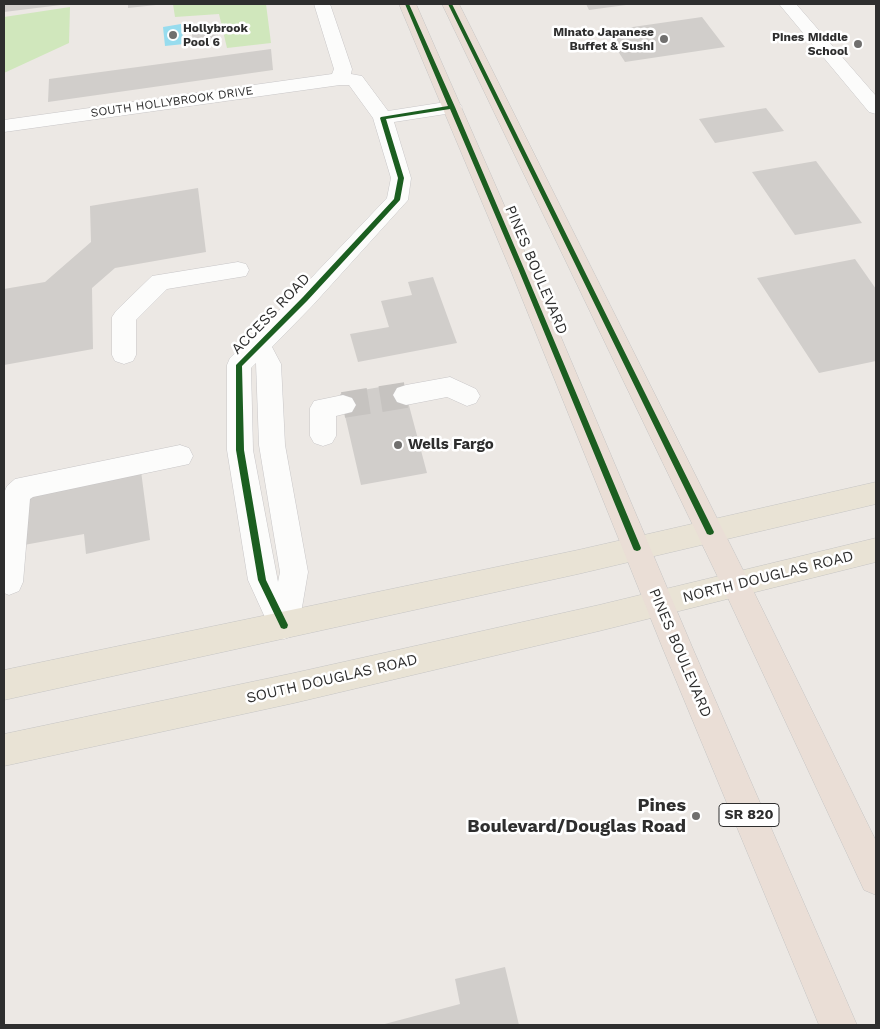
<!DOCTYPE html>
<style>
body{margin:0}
#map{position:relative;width:880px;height:1029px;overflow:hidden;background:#ece8e4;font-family:"Work Sans",sans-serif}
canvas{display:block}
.frame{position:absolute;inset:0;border:5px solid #2e2e2e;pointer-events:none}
</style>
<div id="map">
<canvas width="880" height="1029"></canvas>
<div class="frame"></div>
</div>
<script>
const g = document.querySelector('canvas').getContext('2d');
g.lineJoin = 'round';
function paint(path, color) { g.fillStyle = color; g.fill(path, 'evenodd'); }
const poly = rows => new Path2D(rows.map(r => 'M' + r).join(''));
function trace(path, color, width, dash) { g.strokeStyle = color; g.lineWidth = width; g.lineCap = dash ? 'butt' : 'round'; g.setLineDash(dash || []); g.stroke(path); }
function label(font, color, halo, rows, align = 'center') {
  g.font = font + ' "Work Sans",sans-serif'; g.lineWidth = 5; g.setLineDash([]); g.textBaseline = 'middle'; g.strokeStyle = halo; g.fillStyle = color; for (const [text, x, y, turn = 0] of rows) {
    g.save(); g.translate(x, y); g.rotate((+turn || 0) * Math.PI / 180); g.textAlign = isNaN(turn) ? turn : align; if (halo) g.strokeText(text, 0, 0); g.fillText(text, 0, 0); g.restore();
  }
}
const green = poly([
 [173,4,266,4,271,43,227,48,219,14,175,17],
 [70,7,69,43,4,73,4,17]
]);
const water = poly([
 [181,24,184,44,165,46,163,27]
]);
const building = poly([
 [4,4,60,4,61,5,4,12],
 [128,4,156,4,156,5,128,8],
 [586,4,625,4,626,5,589,10],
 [702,17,725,47,625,62,605,31],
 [217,27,219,42,194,45,191,30],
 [271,49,273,70,48,102,49,79],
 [766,108,784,131,715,143,699,119],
 [816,161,862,223,795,235,752,172],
 [198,188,206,252,115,268,92,288,93,349,4,365,4,289,45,282,91,242,90,206],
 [855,259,876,289,876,361,819,373,757,278],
 [433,277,457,343,358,362,350,334,389,327,381,301,412,295,408,282],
 [403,383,427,473,361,485,340,394],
 [141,471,150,540,86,554,84,534,24,545,25,497],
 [505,967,519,1025,381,1025,460,1004,455,979]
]);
const minorTunnel = poly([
 [343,405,406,395]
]);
const minor = poly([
 [314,4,330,4,352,69,351,74,362,76,388,111,452,101,459,103,462,107,459,111,452,113,394,122,411,178,408,200,313,305,272,347,281,364,285,445,308,572,299,625,295,635,284,639,273,635,248,580,227,450,227,365,230,358,297,293,387,198,391,178,373,118,349,85,340,85,4,132,4,120,332,74,334,69,314,4],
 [256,363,259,445,280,572,278,582,253,450,251,368,256,363],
 [779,4,796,4,876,96,876,114,869,112,779,4],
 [238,262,246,264,249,270,246,276,167,289,136,320,136,355,133,361,124,364,115,361,112,355,112,317,116,311,152,276,238,262],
 [450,377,476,389,480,396,476,403,467,406,447,397,406,405,397,402,393,395,397,388,406,385,450,377],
 [343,395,352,398,356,405,352,412,336,416,336,436,332,443,323,446,314,443,310,436,310,408,314,401,343,395],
 [180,445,189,448,193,456,189,464,33,497,30,499,23,582,19,591,9,595,4,593,4,493,7,486,15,479,180,445]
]);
const major = poly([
 [876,482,876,504,578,574,4,700,4,670,578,550,876,482],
 [876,538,876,562,599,631,294,703,4,766,4,734,294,673,599,605,876,538]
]);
const highway = poly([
 [399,4,416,4,533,271,693,649,857,1025,819,1025,663,649,511,271,399,4],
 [442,4,459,4,746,576,876,841,876,895,864,890,726,594,442,4]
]);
const cycleway = poly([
 [405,4,409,4,455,107,525,271,641,548,640,550,637,551,634,550,633,548,519,271,450,109,386,119,404,178,400,200,307,301,242,366,244,450,266,580,288,625,287,628,284,629,281,628,258,580,236,450,236,365,303,297,394,199,398,178,380,118,381,117,448,106,405,4],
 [448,4,452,4,713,530,714,532,713,534,710,535,707,534,448,4]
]);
const markers = [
 [173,35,5,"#706f6e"],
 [664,39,5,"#706f6e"],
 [858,44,5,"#706f6e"],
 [398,445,5,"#706f6e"],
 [696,816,5,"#706f6e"]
];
const farPoinames = [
 ["Hollybrook",183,28,"left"],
 ["Pool 6",183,42,"left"],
 ["Minato Japanese",654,32],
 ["Buffet & Sushi",654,46],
 ["Pines Middle",848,37],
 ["School",848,51]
];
const farStreetnames = [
 ["SOUTH HOLLYBROOK DRIVE",172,102,-8]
];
const shields = [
 [749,815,60]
];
const shieldNames = [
 ["SR 820",749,815]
];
const streetNames = [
 ["PINES BOULEVARD",536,270,67],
 ["ACCESS ROAD",271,314,-46],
 ["NORTH DOUGLAS ROAD",768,577,-14],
 ["PINES BOULEVARD",680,653,67],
 ["SOUTH DOUGLAS ROAD",332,679,-13]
];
const poiNames = [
 ["Wells Fargo",408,445]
];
const nearPoinames = [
 ["Pines",686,806],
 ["Boulevard/Douglas Road",686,827]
];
paint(green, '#d0e7bc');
paint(water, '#97dcee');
paint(building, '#d1cecb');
trace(minorTunnel, '#c6c3c0', 26, [26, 12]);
trace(minor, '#c8c6c7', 1);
trace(major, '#c6c5c4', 1);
trace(highway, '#c6c5c4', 1);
paint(minor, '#fcfcfb');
paint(major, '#e9e3d5');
paint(highway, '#eaded6');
paint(cycleway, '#1b5e20');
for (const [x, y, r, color] of markers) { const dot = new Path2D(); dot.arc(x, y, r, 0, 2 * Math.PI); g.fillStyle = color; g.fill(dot); trace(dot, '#fff', 2); }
label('bold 12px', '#2e2e2e', '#fff', farPoinames, 'right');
label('12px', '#2e2e2e', '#fff', farStreetnames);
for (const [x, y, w] of shields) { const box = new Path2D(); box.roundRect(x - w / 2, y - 11.5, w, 23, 4); g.fillStyle = '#fff'; g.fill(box); trace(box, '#2e2e2e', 1); }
label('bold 14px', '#2e2e2e', null, shieldNames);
label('15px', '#2e2e2e', '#fff', streetNames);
label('bold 15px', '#2e2e2e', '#fff', poiNames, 'left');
label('bold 18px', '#2e2e2e', '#fff', nearPoinames, 'right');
</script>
